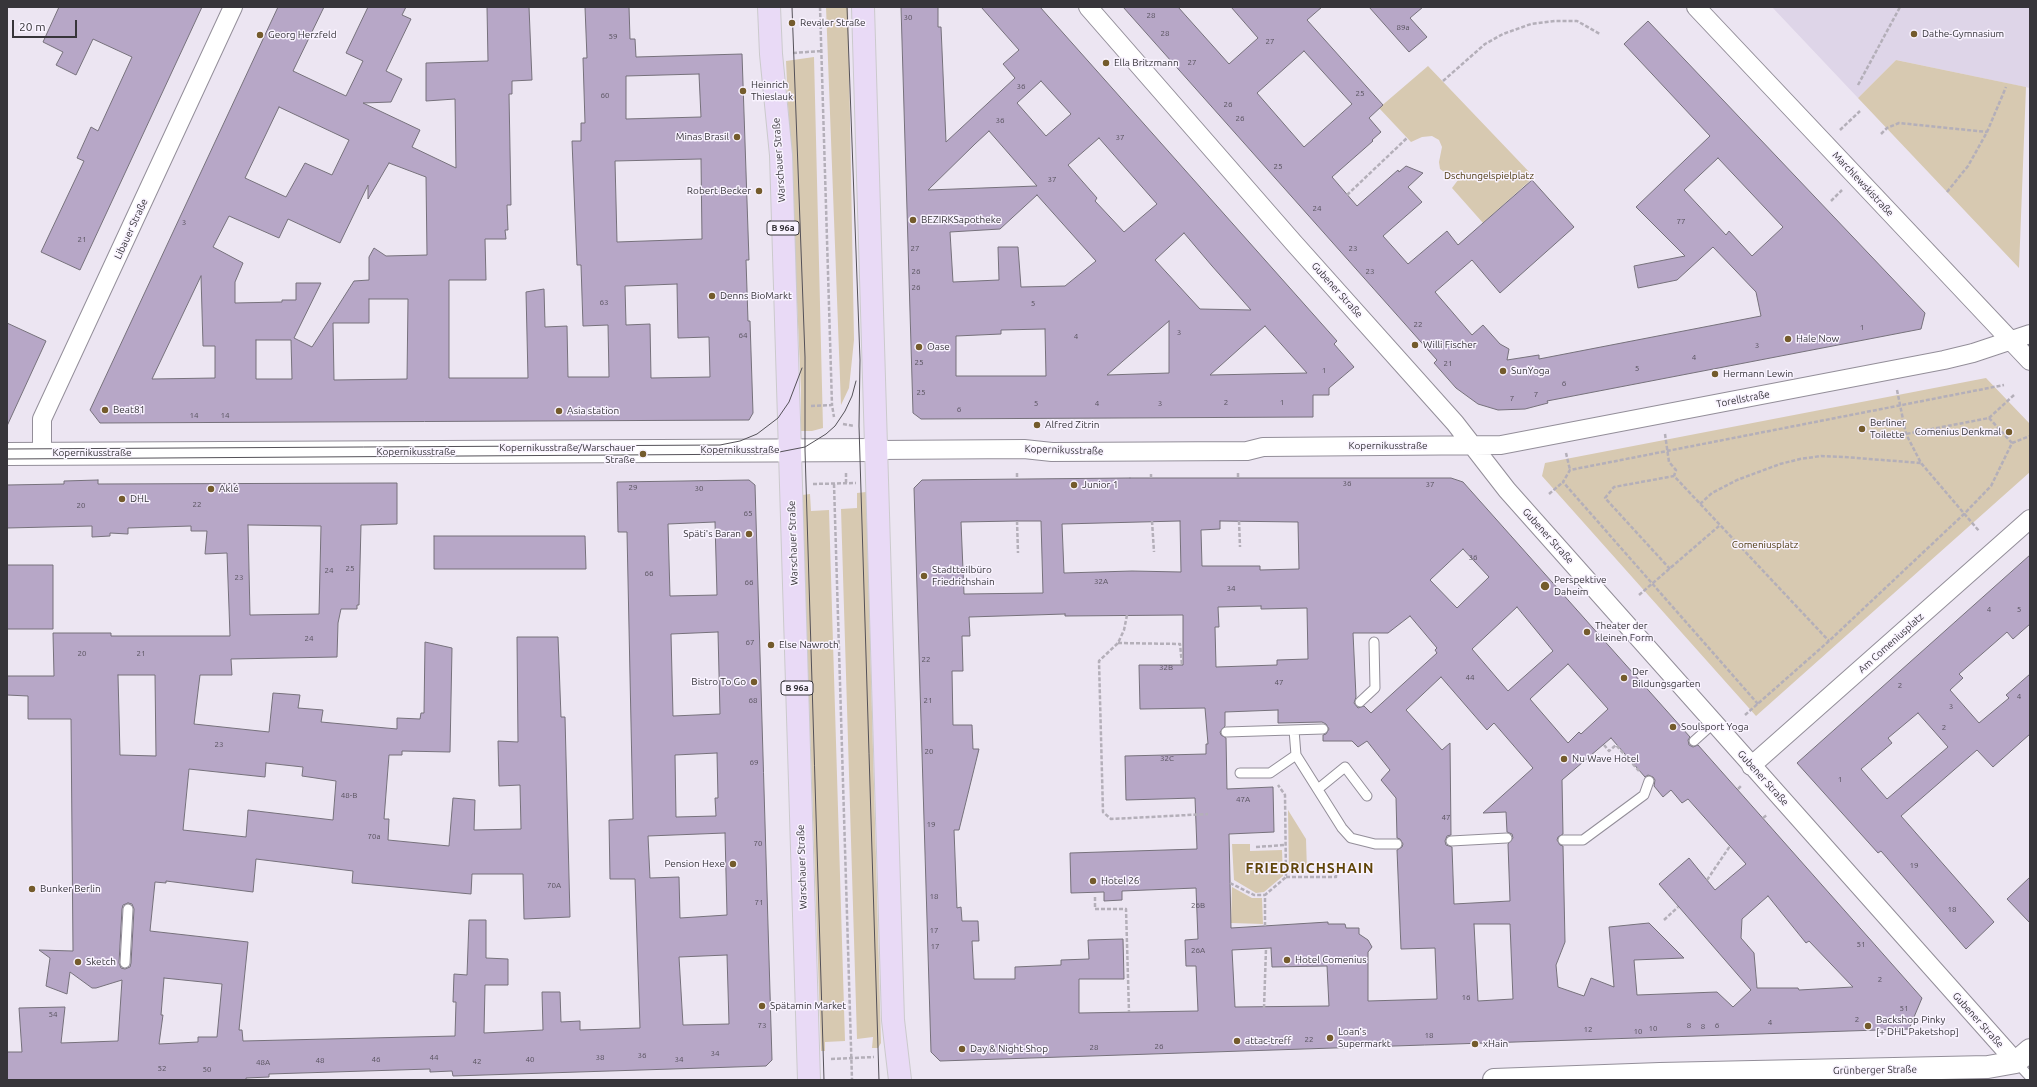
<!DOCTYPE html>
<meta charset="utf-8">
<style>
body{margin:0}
#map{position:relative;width:2037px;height:1087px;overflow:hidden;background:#ece5f2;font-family:Ubuntu,sans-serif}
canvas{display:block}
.frame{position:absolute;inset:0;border:8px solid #37353a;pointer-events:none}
.scale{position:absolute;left:12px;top:20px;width:65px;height:18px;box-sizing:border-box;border:2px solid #37353a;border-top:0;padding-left:5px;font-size:12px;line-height:14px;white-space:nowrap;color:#37353a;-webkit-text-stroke:3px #f9f3ff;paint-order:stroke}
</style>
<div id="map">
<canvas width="2037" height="1087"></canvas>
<div class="frame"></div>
<div class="scale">20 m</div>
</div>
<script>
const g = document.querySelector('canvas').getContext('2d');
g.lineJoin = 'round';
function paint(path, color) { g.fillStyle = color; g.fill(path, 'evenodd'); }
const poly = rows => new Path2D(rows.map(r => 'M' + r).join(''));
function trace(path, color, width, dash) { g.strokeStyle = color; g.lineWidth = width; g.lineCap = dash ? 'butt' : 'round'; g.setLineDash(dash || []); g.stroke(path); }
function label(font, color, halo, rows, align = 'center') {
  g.font = font + ' Ubuntu,sans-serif'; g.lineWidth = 3; g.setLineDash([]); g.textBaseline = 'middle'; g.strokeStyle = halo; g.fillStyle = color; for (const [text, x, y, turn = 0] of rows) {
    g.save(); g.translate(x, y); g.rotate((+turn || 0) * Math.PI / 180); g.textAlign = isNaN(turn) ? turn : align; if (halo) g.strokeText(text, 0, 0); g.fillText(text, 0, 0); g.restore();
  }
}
const built = poly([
 [1772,7,2030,7,2030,88,1896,60,1858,98]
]);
const green = poly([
 [826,7,848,7,854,340,849,388,841,405],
 [814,57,823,428,812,431,801,431,801,390,786,61],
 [1896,60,2026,87,2019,268,1858,98],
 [1428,66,1534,177,1483,223,1452,188,1458,180,1456,175,1444,172,1440,169,1439,162,1442,147,1439,140,1432,136,1422,137,1411,142,1379,108],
 [1986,378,2030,424,2030,472,1756,716,1542,476,1545,463],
 [866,492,881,1043,878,1048,872,1048,873,1037,857,1039,841,509,857,508,857,493],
 [810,494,811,511,829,510,845,1041,825,1042,825,1051,821,1051,802,495],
 [1288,810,1306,839,1307,871,1289,872],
 [1232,844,1250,844,1250,851,1282,850,1283,876,1264,892,1256,893,1234,880],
 [1232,887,1252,898,1262,898,1263,924,1231,923]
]);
const building = poly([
 [59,7,202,7,80,270,41,252,84,161,77,158,91,127,98,131,132,57,93,39,76,75,56,65,63,52,43,42,59,7],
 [278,7,324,7,293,71,346,96,363,61,346,53,368,7,406,7,402,15,411,19,386,71,402,79,391,102,363,103,420,130,412,147,456,168,455,99,426,101,426,63,488,61,487,7,529,7,532,80,512,81,512,94,509,94,511,205,507,205,508,230,505,230,506,239,485,239,486,280,449,280,449,378,528,378,526,292,544,289,545,327,567,326,568,377,609,377,608,325,583,326,581,265,577,265,572,141,581,141,581,123,585,123,583,58,587,58,585,7,629,7,630,39,635,39,636,57,742,54,749,260,746,260,748,321,750,321,753,413,749,420,100,423,90,410,278,7],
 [699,74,701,117,626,119,626,76,699,74],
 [279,107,349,140,332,175,305,163,286,197,245,178,279,107],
 [701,159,702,239,617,242,615,161,701,159],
 [389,163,426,177,427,255,386,256,374,248,369,257,369,280,354,281,312,347,294,338,321,283,296,283,296,300,282,300,282,302,235,303,235,282,243,263,213,247,229,216,279,238,288,219,340,243,368,185,368,199,389,163],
 [201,276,203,346,215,346,215,378,152,379,201,276],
 [677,284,678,338,709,337,710,377,651,378,650,324,626,325,625,286,677,284],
 [369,299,408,299,407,379,334,380,333,323,369,323,369,299],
 [256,340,291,340,292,379,256,379,256,340],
 [901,7,938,7,938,27,941,27,946,142,1015,78,1003,64,1019,50,981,7,1040,7,1337,341,1334,344,1354,367,1329,388,1329,395,1313,395,1313,417,921,419,913,413,901,7],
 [1041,81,1071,114,1046,136,1017,103,1041,81],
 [989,131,1037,186,928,190,975,144,989,131],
 [1099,138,1157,204,1124,232,1095,201,1097,198,1068,165,1099,138],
 [1037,195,1096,261,1065,286,1021,287,1018,247,998,247,999,280,953,282,950,232,1000,229,1037,195],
 [1184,233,1212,266,1251,310,1200,309,1155,260,1184,233],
 [1169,321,1169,373,1107,375,1169,321],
 [1265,326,1307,373,1210,375,1249,340,1265,326],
 [1045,329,1046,376,956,376,956,336,1001,334,1001,330,1045,329],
 [1123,7,1178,7,1229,64,1258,38,1231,7,1322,7,1307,20,1383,105,1369,118,1381,132,1372,140,1373,141,1332,177,1357,206,1398,170,1399,172,1406,166,1423,173,1408,187,1422,202,1383,236,1408,264,1447,231,1458,245,1532,180,1574,227,1500,293,1472,260,1435,292,1472,335,1483,325,1500,344,1509,349,1507,360,1539,355,1539,359,1761,316,1756,292,1713,247,1677,280,1638,288,1634,266,1685,256,1636,207,1710,136,1624,44,1648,21,1925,313,1921,329,1547,401,1548,403,1525,409,1498,410,1478,404,1456,388,1434,363,1437,360,1123,7],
 [1304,51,1352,104,1304,147,1257,93,1304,51],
 [1718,158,1783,227,1752,256,1729,231,1726,235,1684,190,1718,158],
 [1369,7,1423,7,1410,18,1427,37,1409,52,1369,7],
 [7,323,46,341,7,426,7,323],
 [1130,478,1451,478,1463,482,1690,737,1688,740,1689,745,1693,747,1698,745,1922,998,1909,1029,940,1061,931,1052,914,488,922,480,1130,478],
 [1017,521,1041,521,1043,593,964,594,961,522,1017,521],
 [1180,521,1181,572,1132,571,1064,573,1062,524,1180,521],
 [1220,521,1298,522,1299,569,1260,570,1260,566,1202,566,1201,530,1220,529,1220,521],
 [1463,549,1489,577,1457,608,1430,580,1463,549],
 [1261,606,1261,609,1307,608,1308,659,1277,660,1277,665,1216,667,1215,627,1219,627,1218,607,1261,606],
 [1517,607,1553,651,1508,691,1472,649,1517,607],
 [1065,614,1065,616,1183,615,1183,665,1139,665,1140,709,1205,708,1208,744,1206,744,1206,754,1125,756,1126,800,1195,798,1197,849,1070,853,1071,893,1104,892,1104,901,1122,900,1122,891,1196,888,1198,939,1185,940,1186,966,1196,966,1198,1011,1079,1013,1079,979,1124,979,1123,939,1088,940,1089,959,1061,960,1061,965,1015,967,1015,979,974,979,972,941,979,941,978,921,962,921,961,907,957,908,954,830,959,830,979,749,973,749,972,725,953,725,952,671,963,671,962,636,970,636,969,617,1065,614],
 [1410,616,1437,648,1435,650,1437,653,1371,713,1364,706,1358,708,1354,703,1356,697,1353,633,1388,633,1410,616],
 [1568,664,1608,709,1581,734,1579,732,1568,743,1530,699,1568,664],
 [1441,677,1487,730,1494,723,1533,768,1483,813,1506,812,1507,832,1512,834,1513,838,1508,844,1510,901,1454,904,1452,847,1446,845,1445,841,1447,836,1451,835,1450,743,1442,750,1406,710,1441,677],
 [1278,710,1278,723,1322,722,1326,724,1329,729,1326,734,1323,735,1323,741,1352,741,1358,747,1367,741,1390,770,1381,780,1396,798,1397,838,1400,839,1403,844,1402,847,1397,850,1401,949,1435,948,1437,999,1368,1001,1368,952,1372,947,1368,940,1359,934,1359,928,1346,928,1345,924,1328,924,1328,922,1231,928,1229,834,1274,832,1273,787,1227,789,1226,738,1221,735,1220,732,1225,726,1225,712,1278,710],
 [1611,738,1645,777,1648,775,1653,777,1655,780,1654,786,1663,797,1671,790,1682,803,1688,799,1746,864,1715,890,1689,858,1659,884,1751,990,1733,1007,1717,992,1637,995,1634,960,1684,958,1649,923,1609,927,1614,987,1591,978,1584,996,1558,987,1556,965,1565,942,1563,846,1560,845,1557,840,1558,837,1563,834,1562,780,1611,738],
 [1768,896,1806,943,1809,941,1853,987,1799,990,1798,988,1757,988,1754,953,1741,938,1742,919,1768,896],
 [1474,924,1510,924,1513,999,1478,1001,1474,924],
 [1271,948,1272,967,1327,966,1329,1006,1235,1007,1232,950,1271,948],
 [98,480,98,484,397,483,397,524,361,525,359,605,357,605,357,609,341,609,338,623,337,657,231,659,232,675,200,675,194,724,269,732,273,693,300,695,298,708,323,710,321,722,397,729,397,718,420,719,421,713,424,713,425,642,452,648,450,752,402,751,402,755,389,755,384,819,389,819,388,840,449,846,453,798,475,800,474,830,521,829,520,785,499,786,498,741,518,742,517,637,558,637,561,717,565,717,570,917,524,919,523,874,472,874,471,894,352,883,353,871,256,859,253,892,166,881,166,883,155,882,150,931,248,942,239,1030,242,1030,243,1041,455,1036,456,1002,453,1002,454,974,467,975,469,920,486,920,486,958,508,959,508,985,485,985,484,1033,543,1030,542,992,560,992,561,1022,580,1021,580,1030,640,1028,635,879,610,879,609,820,633,819,627,532,618,532,617,482,749,480,755,485,772,1060,766,1066,453,1076,452,1071,430,1072,430,1069,269,1074,269,1077,246,1078,246,1080,7,1080,7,1052,22,1052,19,1008,65,1007,61,1043,118,1041,122,980,96,988,92,988,70,972,67,994,46,986,50,958,39,950,73,951,71,719,28,719,28,696,7,695,7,676,54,676,53,633,111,633,111,636,230,636,227,553,205,554,207,531,191,531,191,526,128,528,128,534,110,533,110,536,92,537,92,526,7,528,7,485,64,484,64,481,98,480],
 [715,522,717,595,670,596,668,524,715,522],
 [248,525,321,526,319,614,250,615,248,525],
 [718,632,720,714,673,716,671,634,718,632],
 [118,675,155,675,156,756,120,755,118,675],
 [717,753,718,798,715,798,716,816,676,817,675,755,717,753],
 [266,763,303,767,302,776,336,781,333,820,248,810,246,837,183,830,189,769,265,777,266,763],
 [725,833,727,915,680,918,679,877,650,878,648,836,725,833],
 [128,903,132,904,134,909,131,963,130,967,125,969,121,968,119,963,122,909,123,905,128,903],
 [727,955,729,1024,683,1025,679,957,727,955],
 [164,978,222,984,217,1037,198,1037,198,1042,159,1044,163,1015,161,1015,164,978],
 [434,536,585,536,586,569,434,569,434,536],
 [2030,555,2030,624,2013,639,2007,632,1959,674,1963,678,1950,690,1979,723,2009,698,2006,695,2030,674,2030,734,1993,767,1977,750,1901,816,1994,922,1966,949,1881,851,1878,853,1797,763,2030,555],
 [1918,713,1948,747,1887,799,1861,769,1892,743,1888,738,1918,713],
 [7,565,53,565,53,629,7,629,7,565],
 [2030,877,2030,923,2007,899,2030,877]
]);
const path = poly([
 [820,7,832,405],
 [793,53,821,51],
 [1443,81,1485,44,1503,34,1531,24,1555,21,1577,21,1600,34],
 [1858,85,1900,7],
 [1840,130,1860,111],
 [1881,134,1887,128,1899,123,1987,132],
 [1947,192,1968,166,1987,132,2006,87],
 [1347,195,1407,138],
 [1831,201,1842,190],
 [1897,390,1906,434,1921,463,1979,531],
 [811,406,832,405,834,417],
 [1989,418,2014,395],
 [843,424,854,426],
 [1665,434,1669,462,1676,470,1674,476],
 [2012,443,2030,436],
 [1566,453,1570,470],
 [846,473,846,484],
 [1017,473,1017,479],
 [1238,473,1238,478],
 [1151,478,1151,473],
 [813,484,856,483],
 [834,484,852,1080],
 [1549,494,1563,482],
 [1700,504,1712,493,1737,480,1780,464,1800,459,1821,456,1844,457,1921,463],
 [1017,521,1018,553],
 [1152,521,1154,552],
 [1239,521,1240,547],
 [1670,569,1605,498,1614,487,1674,476,1829,641],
 [1639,595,1719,526],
 [1127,615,1124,630,1118,643,1099,661,1103,812,1111,819,1208,814],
 [1118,643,1180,644,1182,665],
 [1758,704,1563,482,1570,470,2004,385],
 [1745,715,1829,641,1964,514,1991,486,2012,443,1989,418,1906,434],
 [1604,745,1609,751,1616,745,1639,771],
 [1738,789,1741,786],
 [1763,818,1767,815],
 [1256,847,1285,845],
 [1286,877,1336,877,1336,866],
 [1707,880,1730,846],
 [1230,883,1254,895,1265,895],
 [1095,897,1095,909,1126,909,1129,1012],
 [1664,920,1678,907],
 [1265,926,1265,895,1286,877,1285,795,1278,785],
 [1264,1008,1266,949],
 [831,1059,874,1057]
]);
const service = poly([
 [1360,702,1375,688,1374,642],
 [1294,730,1296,755],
 [1226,732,1323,729],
 [1694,741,1714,723],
 [1240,773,1270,773,1296,755,1342,828,1351,838,1375,844,1397,844],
 [1318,789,1345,767,1367,796],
 [1563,840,1583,840,1644,795,1649,781],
 [1451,841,1507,838],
 [125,963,128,909],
 [2016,1062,2030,1077]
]);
const minor = poly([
 [1088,7,1293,242,1455,423,1507,490,2016,1062],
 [1696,7,2030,361],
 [877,450,1024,449,1052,452,1247,451,1263,447,1501,445,1944,360,1973,353,2030,334],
 [42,453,42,419,233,7],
 [1751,766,2030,519]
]);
const tertiary = poly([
 [7,454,877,450],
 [1494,1080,1660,1074,1988,1067,2016,1062,2030,1050]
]);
const primary = poly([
 [769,7,771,54,781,155,809,1080],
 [863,7,893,1020,900,1080]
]);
const tram = poly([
 [792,7,805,357,805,450,824,1080],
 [847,7,860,360,859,426,879,1080],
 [7,449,720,445,740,441,757,434,778,418,789,402,802,368],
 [7,459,769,454,805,447,826,434,835,426,845,411,852,396,856,381]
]);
const markers = [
 [792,23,4,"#745b2c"],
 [1914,34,4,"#745b2c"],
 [260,35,4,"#745b2c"],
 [1106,63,4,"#745b2c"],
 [743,91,4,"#745b2c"],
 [737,137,4,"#745b2c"],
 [759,191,4,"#745b2c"],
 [913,220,4,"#745b2c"],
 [712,296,4,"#745b2c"],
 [1788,339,4,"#745b2c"],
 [1415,345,4,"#745b2c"],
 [919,347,4,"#745b2c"],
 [1503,371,4,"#745b2c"],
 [1715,374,4,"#745b2c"],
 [105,410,4,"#745b2c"],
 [559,411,4,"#745b2c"],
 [1037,425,4,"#745b2c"],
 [1862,429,4,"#745b2c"],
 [2009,432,4,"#745b2c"],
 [643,454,4,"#745b2c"],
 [1074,485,4,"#745b2c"],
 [211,489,4,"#745b2c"],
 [122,499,4,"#745b2c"],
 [749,534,4,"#745b2c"],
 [924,576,4,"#745b2c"],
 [1545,586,5,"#745b2c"],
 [1587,632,4,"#745b2c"],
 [771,645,4,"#745b2c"],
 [1624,678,4,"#745b2c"],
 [754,682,4,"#745b2c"],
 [1673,727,4,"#745b2c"],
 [1564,759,4,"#745b2c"],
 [733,864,4,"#745b2c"],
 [1093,881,4,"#745b2c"],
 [32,889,4,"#745b2c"],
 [1287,960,4,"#745b2c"],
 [78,962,4,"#745b2c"],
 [762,1006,4,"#745b2c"],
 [1868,1026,4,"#745b2c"],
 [1330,1038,4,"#745b2c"],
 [1237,1041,4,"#745b2c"],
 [1475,1044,4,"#745b2c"],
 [962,1049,4,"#745b2c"]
];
const numberNames = [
 ["28",1151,15],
 ["30",908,17],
 ["89a",1403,27],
 ["28",1165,33],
 ["59",613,36],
 ["27",1270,41],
 ["27",1192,62],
 ["36",1021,86],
 ["25",1360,93],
 ["60",605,95],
 ["26",1228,104],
 ["26",1240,118],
 ["36",1000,120],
 ["37",1120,137],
 ["25",1278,166],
 ["37",1052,179],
 ["24",1317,208],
 ["77",1681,221],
 ["3",184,222],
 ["21",82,239],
 ["27",915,248],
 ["23",1353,248],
 ["26",916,271],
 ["23",1370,271],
 ["26",916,287],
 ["63",604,302],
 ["5",1033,303],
 ["22",1418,324],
 ["1",1862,327],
 ["3",1179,332],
 ["64",743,335],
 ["4",1076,336],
 ["3",1757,345],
 ["4",1694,357],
 ["25",919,362],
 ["21",1448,363],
 ["5",1637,368],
 ["1",1324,370],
 ["6",1564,383],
 ["25",921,392],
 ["7",1536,394],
 ["7",1512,398],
 ["2",1226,402],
 ["1",1282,402],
 ["5",1036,403],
 ["4",1097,403],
 ["3",1160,403],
 ["6",959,409],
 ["14",194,415],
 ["14",225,415],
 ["36",1347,483],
 ["37",1430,484],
 ["29",633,487],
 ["30",699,488],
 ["22",197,504],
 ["20",81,505],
 ["65",748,513],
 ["36",1473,557],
 ["25",350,568],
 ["24",329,570],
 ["66",649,573],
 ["23",239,577],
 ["32A",1101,581],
 ["66",749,582],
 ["34",1231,588],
 ["4",1989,609],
 ["5",2019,609],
 ["24",309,638],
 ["67",750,642],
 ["20",82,653],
 ["21",141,653],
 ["22",926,659],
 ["32B",1166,667],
 ["44",1470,677],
 ["47",1279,682],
 ["2",1900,685],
 ["4",2019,696],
 ["68",753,700],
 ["21",928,700],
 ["3",1951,706],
 ["2",1944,727],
 ["23",219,744],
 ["20",929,751],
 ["32C",1167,758],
 ["69",754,762],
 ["1",1840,779],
 ["48-B",349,795],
 ["47A",1243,799],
 ["47",1446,817],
 ["19",931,824],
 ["70a",374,836],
 ["70",758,843],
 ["19",1914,865],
 ["70A",554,885],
 ["18",934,896],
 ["71",759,902],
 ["26B",1198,905],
 ["18",1952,909],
 ["17",934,930],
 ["51",1861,944],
 ["17",935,946],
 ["26A",1198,950],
 ["2",1880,979],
 ["16",1466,997],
 ["51",1904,1008],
 ["54",53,1014],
 ["2",1857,1019],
 ["4",1770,1022],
 ["73",762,1025],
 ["8",1689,1025],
 ["6",1717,1025],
 ["8",1703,1026],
 ["10",1653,1028],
 ["12",1588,1029],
 ["10",1638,1031],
 ["18",1429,1035],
 ["22",1309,1039],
 ["26",1159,1046],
 ["28",1094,1047],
 ["34",715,1053],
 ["36",642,1055],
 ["44",434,1057],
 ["38",600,1057],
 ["46",376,1059],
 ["40",530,1059],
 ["34",679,1059],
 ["48",320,1060],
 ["42",477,1061],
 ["48A",263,1062],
 ["52",162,1068],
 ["50",207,1069]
];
const shields = [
 [783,228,32],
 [797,688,32]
];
const shieldNames = [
 ["B 96a",783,228],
 ["B 96a",797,688]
];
const poiNames = [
 ["Revaler Straße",800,23],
 ["Dathe-Gymnasium",1922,34],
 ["Georg Herzfeld",268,35],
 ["Ella Britzmann",1114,63],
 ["Heinrich",751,85],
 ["Thieslauk",751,97],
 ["Minas Brasil",729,137,"right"],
 ["Robert Becker",751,191,"right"],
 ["BEZIRKSapotheke",921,220],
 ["Denns BioMarkt",720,296],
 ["Hale Now",1796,339],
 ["Willi Fischer",1423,345],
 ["Oase",927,347],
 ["SunYoga",1511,371],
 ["Hermann Lewin",1723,374],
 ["Beat81",113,410],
 ["Asia station",567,411],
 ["Berliner",1870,423],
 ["Toilette",1870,435],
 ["Alfred Zitrin",1045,425],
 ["Comenius Denkmal",2001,432,"right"],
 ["Kopernikusstraße/Warschauer",635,448,"right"],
 ["Straße",635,460,"right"],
 ["Junior 1",1082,485],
 ["Aklé",219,489],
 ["DHL",130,499],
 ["Späti's Baran",741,534,"right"],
 ["Stadtteilbüro",932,570],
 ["Friedrichshain",932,582],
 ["Perspektive",1554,580],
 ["Daheim",1554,592],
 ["Theater der",1595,626],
 ["kleinen Form",1595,638],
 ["Else Nawroth",779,645],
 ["Der",1632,672],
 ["Bildungsgarten",1632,684],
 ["Bistro To Go",746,682,"right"],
 ["Soulsport Yoga",1681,727],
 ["Nu Wave Hotel",1572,759],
 ["Pension Hexe",725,864,"right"],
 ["Hotel 26",1101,881],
 ["Bunker Berlin",40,889],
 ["Hotel Comenius",1295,960],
 ["Sketch",86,962],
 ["Spätamin Market",770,1006],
 ["Backshop Pinky",1876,1020],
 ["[+ DHL Paketshop]",1876,1032],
 ["Loan's",1338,1032],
 ["Supermarkt",1338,1044],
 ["attac-treff",1245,1041],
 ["xHain",1483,1044],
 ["Day & Night Shop",970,1049]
];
const streetNames = [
 ["Warschauer Straße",779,160,-94],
 ["Marchlewskistraße",1863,184,47],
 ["Libauer Straße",131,229,-65],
 ["Gubener Straße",1337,290,48],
 ["Torellstraße",1743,399,-11],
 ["Kopernikusstraße",1388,446],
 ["Kopernikusstraße",740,450],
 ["Kopernikusstraße",1064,450,2],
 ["Kopernikusstraße",416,452],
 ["Kopernikusstraße",92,453],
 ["Gubener Straße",1548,536,48],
 ["Warschauer Straße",793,543,-92],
 ["Am Comeniusplatz",1891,643,-42],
 ["Gubener Straße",1763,778,48],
 ["Warschauer Straße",802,867,-92],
 ["Gubener Straße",1978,1020,48],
 ["Grünberger Straße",1875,1070,-1]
];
const parkNames = [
 ["Dschungelspielplatz",1489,176],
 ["Comeniusplatz",1765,545]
];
const districtNames = [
 ["FRIEDRICHSHAIN",1310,868]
];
paint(built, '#ded5e8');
paint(green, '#d7c9b1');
paint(building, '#b7a7c7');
trace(building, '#76717b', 1);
trace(service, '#938e99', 11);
trace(minor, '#938e99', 20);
trace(tertiary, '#938e99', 24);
trace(primary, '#cbcacc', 24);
trace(path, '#b4afb9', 2.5, [4, 2]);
trace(service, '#fff', 9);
trace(minor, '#fff', 18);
trace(tertiary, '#fff', 22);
trace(primary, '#e9daf6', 22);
trace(tram, '#545158', 1);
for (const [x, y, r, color] of markers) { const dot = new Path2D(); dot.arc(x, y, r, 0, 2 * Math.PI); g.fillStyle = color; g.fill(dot); trace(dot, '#f9f3ff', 1.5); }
label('8px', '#57525d', null, numberNames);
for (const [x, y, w] of shields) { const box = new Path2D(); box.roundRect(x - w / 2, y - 7, w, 14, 3); g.fillStyle = '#f9f3ff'; g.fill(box); trace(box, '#37353a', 1); }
label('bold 9px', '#37353a', null, shieldNames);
label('10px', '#37353a', '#f9f3ff', poiNames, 'left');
label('10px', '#37353a', '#f9f3ff', streetNames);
label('10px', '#4c380e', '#f9f3ff', parkNames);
g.letterSpacing = '1px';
label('bold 14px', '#604509', '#f9f3ff', districtNames);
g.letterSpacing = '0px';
</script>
